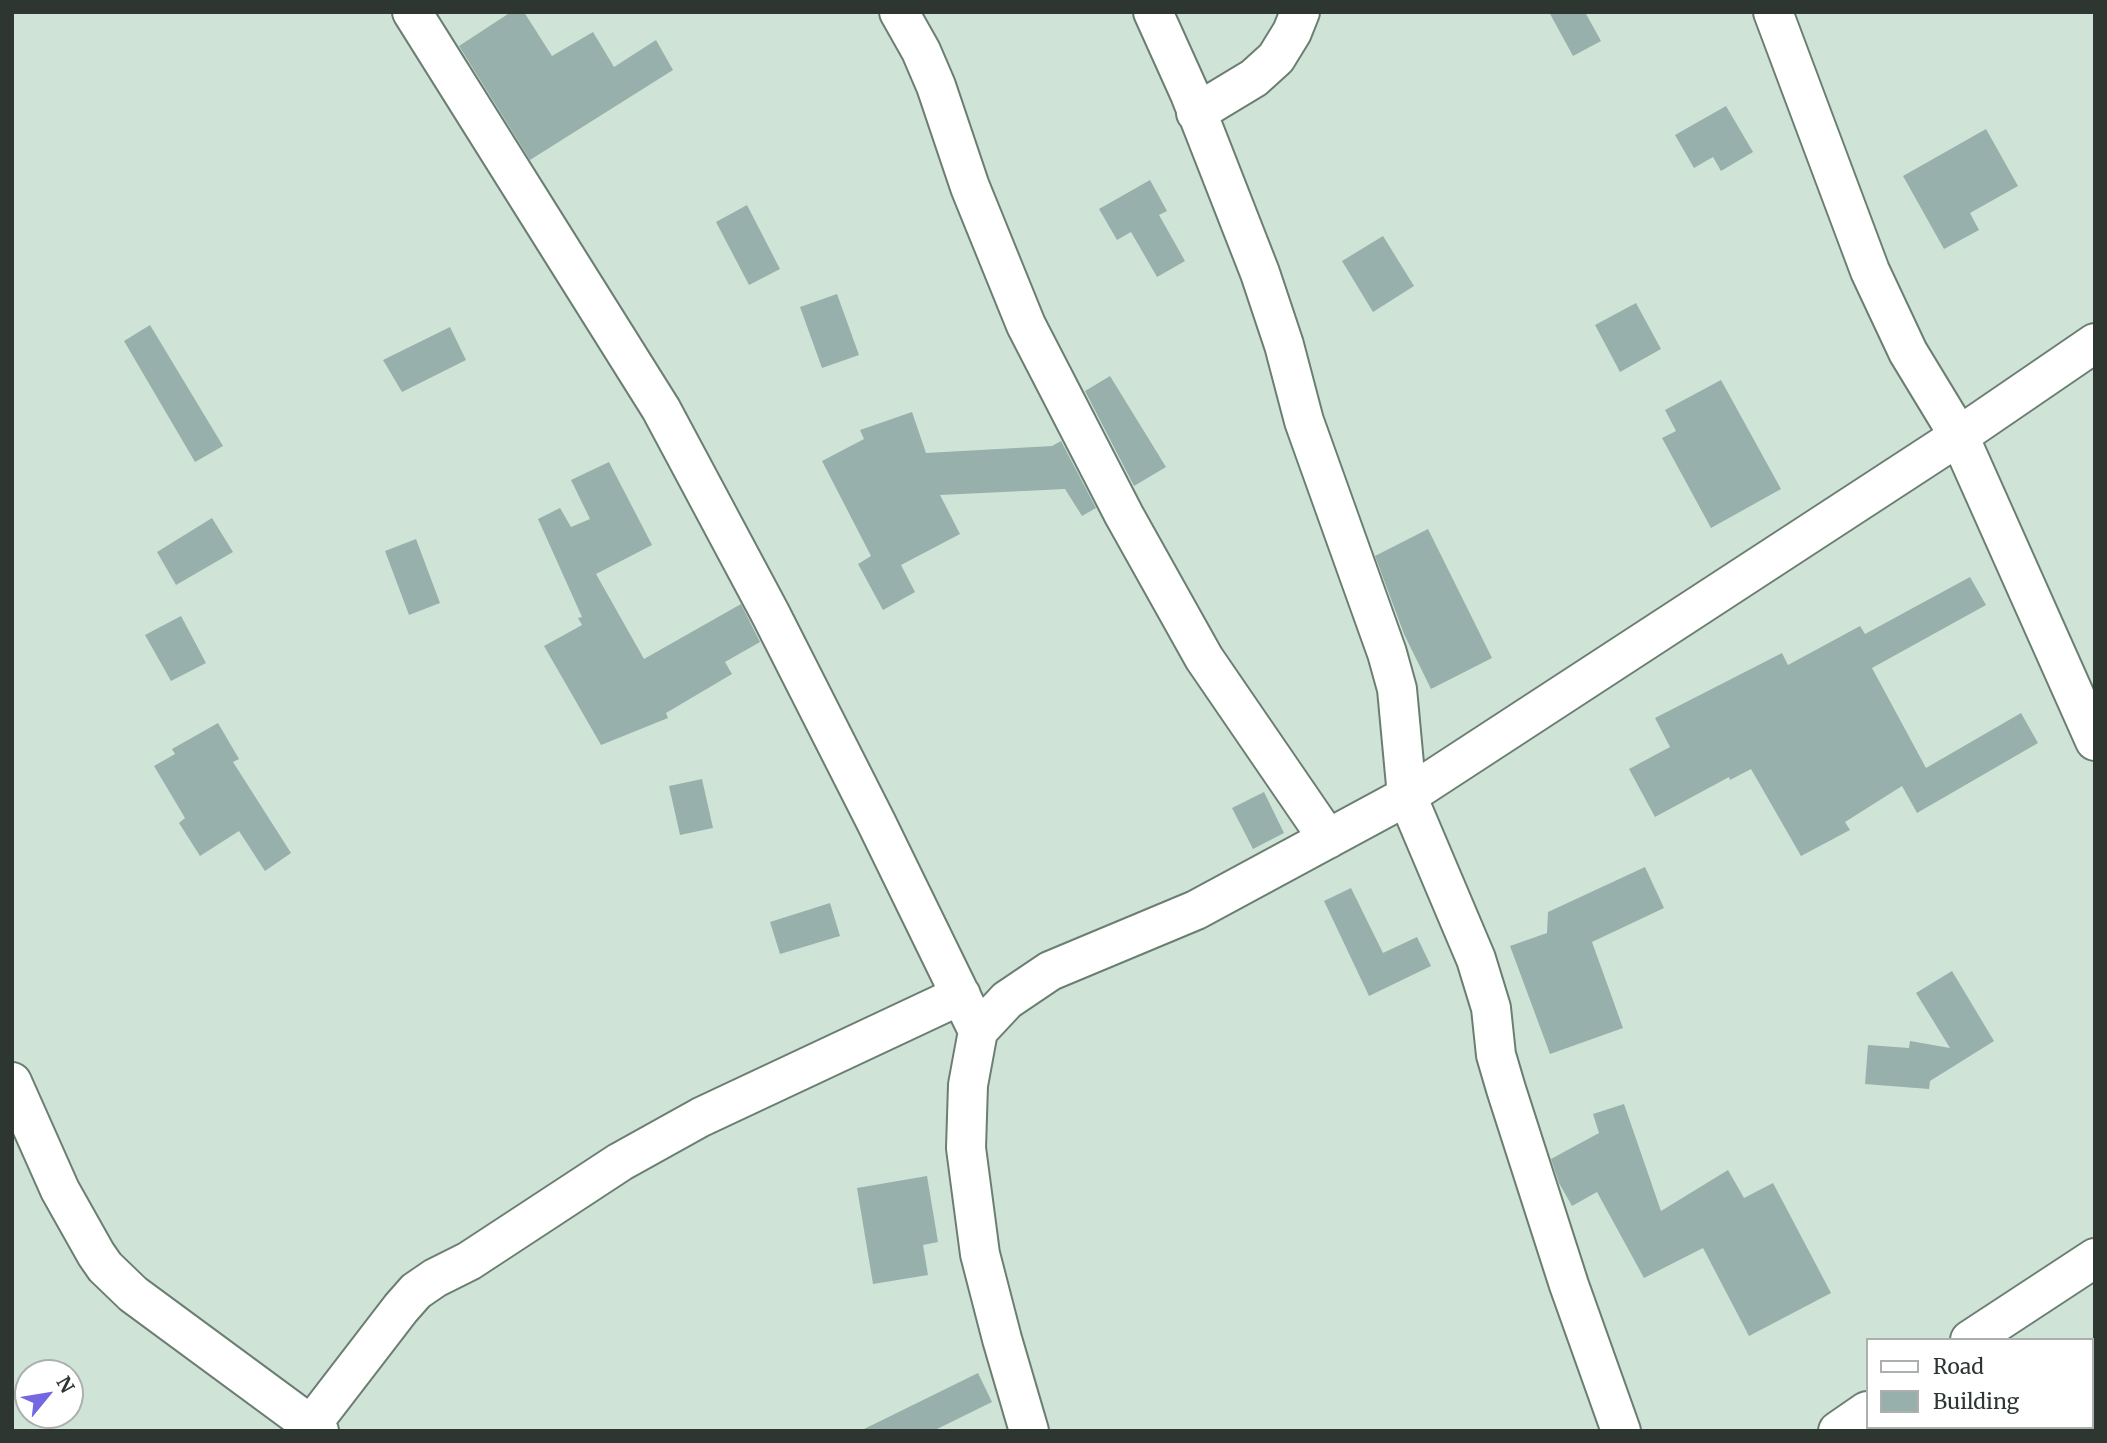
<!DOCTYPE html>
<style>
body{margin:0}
#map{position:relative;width:2107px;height:1443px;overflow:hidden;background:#cfe4d7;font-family:Merriweather,serif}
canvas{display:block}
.frame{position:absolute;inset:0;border:14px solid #2e3631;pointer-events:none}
.legend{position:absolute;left:1866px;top:1338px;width:228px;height:91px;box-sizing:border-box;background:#fff;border:2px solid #abafad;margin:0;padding:9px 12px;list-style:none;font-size:21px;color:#2e3631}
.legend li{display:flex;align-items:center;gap:14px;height:35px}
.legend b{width:35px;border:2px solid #abafad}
.north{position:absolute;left:14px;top:1359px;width:70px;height:70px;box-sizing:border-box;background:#fff;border:2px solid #abafad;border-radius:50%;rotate:60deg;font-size:19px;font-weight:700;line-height:28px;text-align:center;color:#2e3631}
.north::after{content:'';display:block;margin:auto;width:24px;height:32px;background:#7467e2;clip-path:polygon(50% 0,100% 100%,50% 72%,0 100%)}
</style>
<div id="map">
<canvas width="2107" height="1443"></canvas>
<div class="frame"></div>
<ul class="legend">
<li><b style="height:9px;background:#fff"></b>Road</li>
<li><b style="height:19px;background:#97b0ac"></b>Building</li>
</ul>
<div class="north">N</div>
</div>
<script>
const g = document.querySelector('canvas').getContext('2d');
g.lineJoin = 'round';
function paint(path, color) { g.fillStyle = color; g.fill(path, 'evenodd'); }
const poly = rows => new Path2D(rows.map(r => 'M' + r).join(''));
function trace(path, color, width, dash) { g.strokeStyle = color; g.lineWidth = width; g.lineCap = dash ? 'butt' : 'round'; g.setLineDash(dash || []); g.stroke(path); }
const building = poly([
 [511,12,524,12,552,56,593,32,614,67,656,40,673,70,530,160,459,46],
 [1549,12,1585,12,1601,41,1573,56],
 [1726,106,1753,152,1721,171,1713,157,1694,168,1675,135],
 [1986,129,2018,186,1970,213,1979,230,1944,249,1903,176],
 [1150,180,1167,211,1159,215,1185,261,1157,277,1131,232,1117,240,1099,209],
 [747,205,780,269,749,285,716,222],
 [1383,236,1414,286,1373,312,1342,261],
 [837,294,859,355,822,368,800,307],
 [1636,303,1661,349,1620,372,1595,325],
 [150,325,223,446,195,462,124,341],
 [450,327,466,360,402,392,383,360],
 [1110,376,1166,467,1134,486,1085,391],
 [1721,380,1781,489,1711,528,1662,438,1676,431,1665,410],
 [912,412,926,453,1052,446,1061,441,1096,508,1082,516,1065,489,940,495,960,534,901,565,915,592,883,610,858,564,871,556,822,461,864,439,860,430],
 [609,462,652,545,596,574,644,659,741,604,760,642,725,662,732,674,666,713,668,718,601,745,544,646,582,625,578,618,582,617,538,519,560,508,571,527,590,519,571,480],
 [212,518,233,552,176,585,157,552],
 [1428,529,1492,658,1431,689,1404,634,1375,556],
 [416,539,440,603,409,615,385,551],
 [1970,577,1986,605,1872,668,1926,768,2021,713,2038,743,1917,813,1902,786,1845,822,1850,830,1801,856,1751,769,1730,780,1729,777,1655,817,1629,769,1670,747,1655,718,1782,653,1788,665,1860,626,1865,634],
 [181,616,206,663,171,681,145,635],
 [218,723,239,759,233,762,291,853,265,871,239,831,200,856,179,823,185,818,154,766,175,754,172,749],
 [702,779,713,828,680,835,669,786],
 [1264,792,1284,833,1253,849,1232,808],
 [1645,867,1664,908,1592,942,1623,1028,1550,1054,1510,946,1547,933,1548,912],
 [1351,888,1383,953,1417,937,1431,966,1369,996,1324,901],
 [830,903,840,936,780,954,770,922],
 [1952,971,1994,1041,1930,1081,1929,1089,1865,1084,1868,1045,1909,1048,1910,1041,1950,1048,1916,993],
 [1624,1104,1661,1211,1728,1170,1744,1198,1773,1183,1831,1293,1749,1336,1703,1248,1644,1278,1597,1192,1572,1206,1559,1183,1551,1159,1599,1133,1593,1114],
 [927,1176,938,1242,923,1245,928,1275,873,1284,857,1188],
 [978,1373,992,1402,933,1431,860,1431]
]);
const minor = poly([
 [412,12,661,409,770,613,876,822,978,1031],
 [899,12,921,51,936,86,970,187,1026,325,1124,515,1204,658,1328,839],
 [1153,12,1190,94,1260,273,1284,345,1304,421,1387,653,1397,689,1407,796,1476,959,1491,1008,1496,1055,1506,1089,1569,1285,1621,1431],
 [1773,12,1870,271,1908,352,1959,436,2095,741],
 [1196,113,1254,78,1276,58,1292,32,1300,12],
 [12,1082,60,1190,96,1254,105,1267,133,1294,319,1431],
 [1970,1340,2095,1258],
 [311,1425,401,1308,416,1291,435,1278,469,1261,620,1162,701,1117,961,995],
 [1029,1431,1002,1339,980,1254,966,1148,968,1085,978,1031,1007,1000,1050,971,1196,910,1407,796,1959,436,2095,343],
 [1838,1431,1867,1411]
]);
paint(building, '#97b0ac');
trace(minor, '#6b7e72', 42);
trace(minor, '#fff', 38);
</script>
